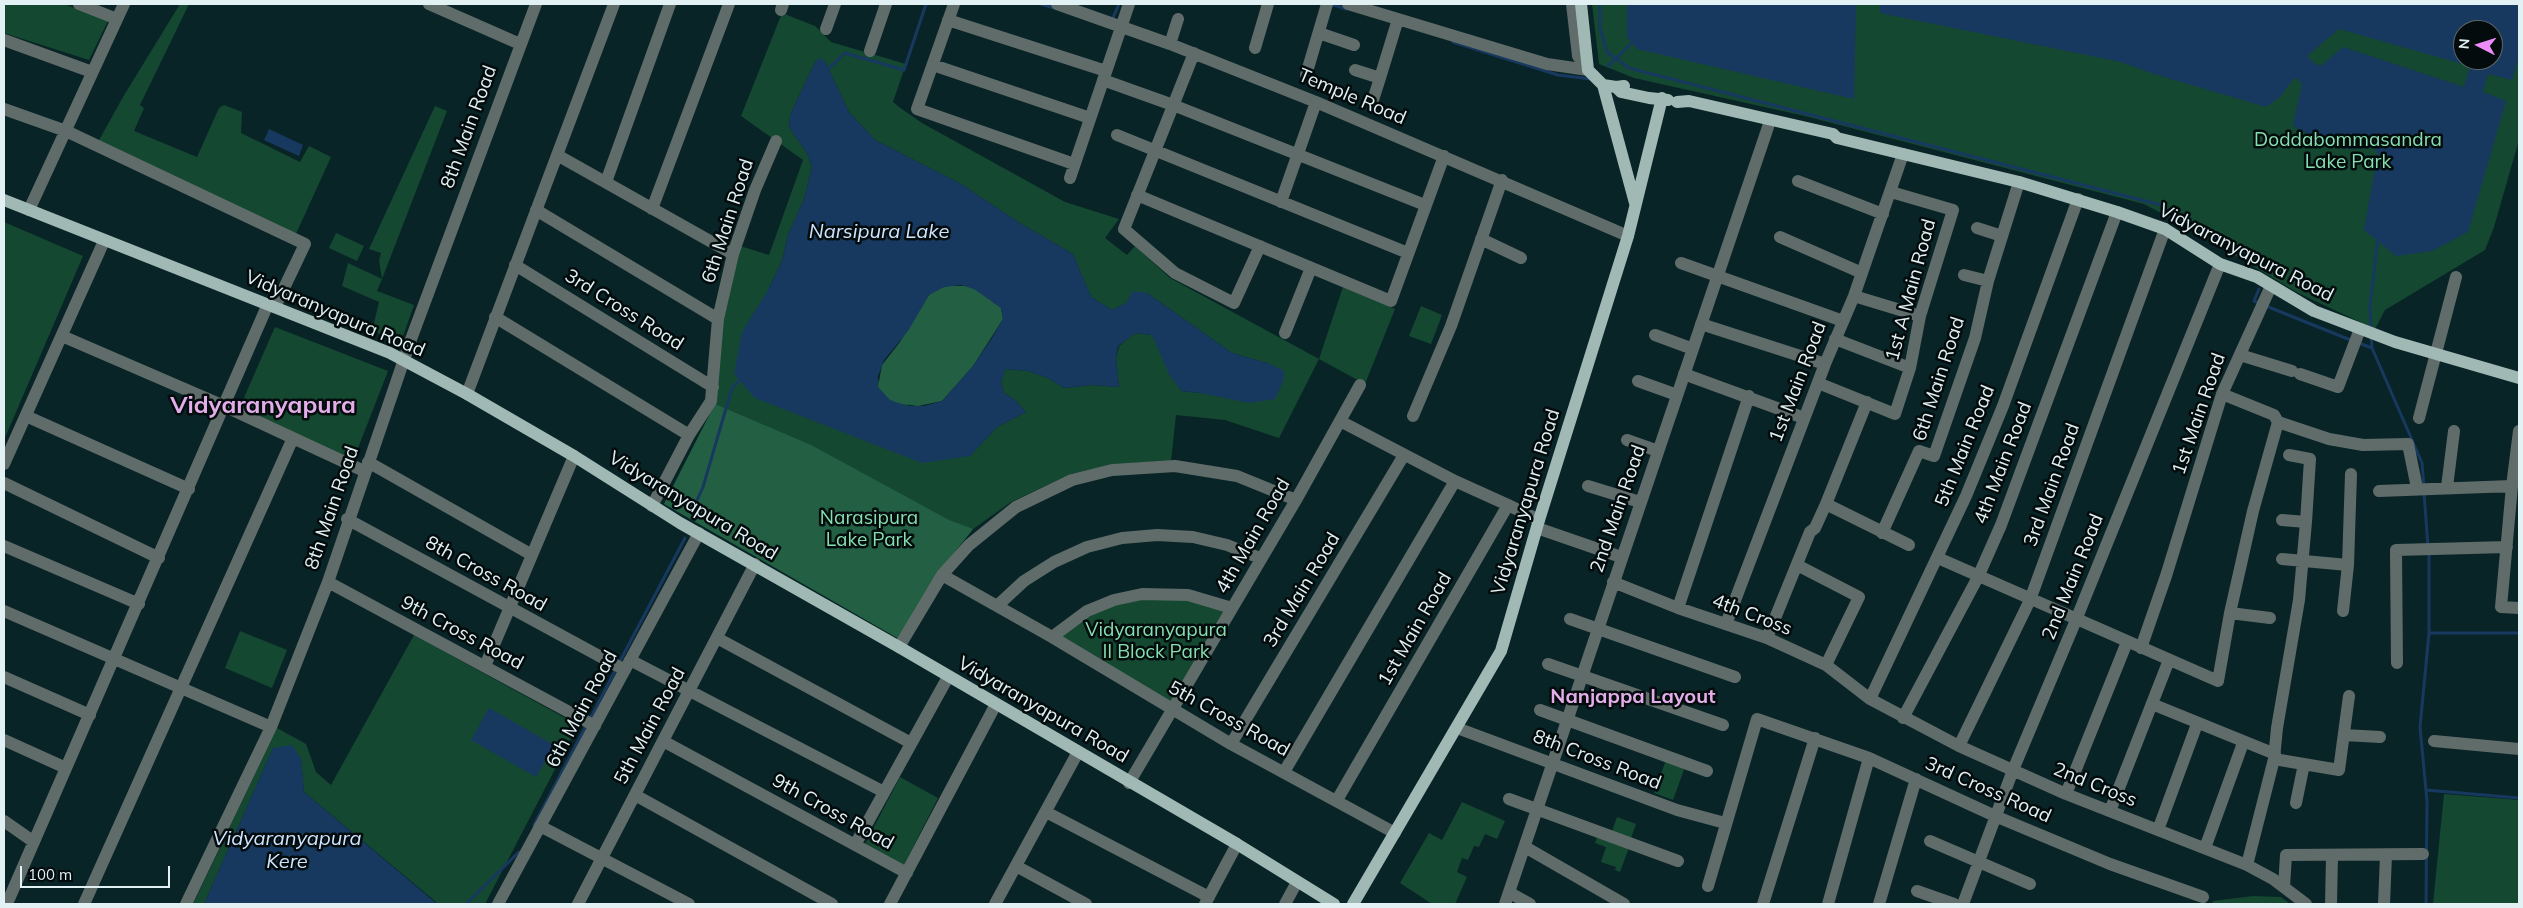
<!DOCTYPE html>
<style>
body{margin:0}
#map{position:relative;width:2523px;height:908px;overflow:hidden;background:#092427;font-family:Mulish,sans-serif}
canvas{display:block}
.frame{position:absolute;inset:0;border:5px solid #e2f1f3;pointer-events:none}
.north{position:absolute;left:2453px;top:20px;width:50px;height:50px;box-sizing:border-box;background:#030b0c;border:1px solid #5c6768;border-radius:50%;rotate:275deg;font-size:14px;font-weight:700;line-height:20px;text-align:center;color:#e2f1f3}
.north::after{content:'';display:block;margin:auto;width:18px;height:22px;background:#ed8cf9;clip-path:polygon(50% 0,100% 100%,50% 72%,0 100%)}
.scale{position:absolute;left:20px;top:866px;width:150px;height:22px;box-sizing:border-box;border:2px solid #e2f1f3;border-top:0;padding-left:6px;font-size:15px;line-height:18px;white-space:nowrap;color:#e2f1f3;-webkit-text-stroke:4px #030b0c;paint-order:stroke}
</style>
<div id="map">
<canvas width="2523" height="908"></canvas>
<div class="frame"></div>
<div class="north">N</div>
<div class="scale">100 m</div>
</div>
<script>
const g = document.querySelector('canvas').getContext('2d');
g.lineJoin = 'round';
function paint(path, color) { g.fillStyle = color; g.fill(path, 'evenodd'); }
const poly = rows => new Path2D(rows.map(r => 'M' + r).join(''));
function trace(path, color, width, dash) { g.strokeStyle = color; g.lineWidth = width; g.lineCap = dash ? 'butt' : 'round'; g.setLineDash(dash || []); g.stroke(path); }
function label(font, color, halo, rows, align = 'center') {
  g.font = font + ' Mulish,sans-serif'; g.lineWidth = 5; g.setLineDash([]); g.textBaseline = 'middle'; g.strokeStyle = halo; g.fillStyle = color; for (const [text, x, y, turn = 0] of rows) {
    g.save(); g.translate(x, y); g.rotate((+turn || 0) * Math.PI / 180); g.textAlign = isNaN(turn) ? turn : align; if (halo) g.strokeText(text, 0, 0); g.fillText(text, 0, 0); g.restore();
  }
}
const green = poly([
 [4,4,64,4,108,21,89,60,4,33],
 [180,4,189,4,140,105,144,108,134,131,197,157,219,108,224,105,242,112,241,133,300,162,309,146,331,157,295,236,98,142,123,97],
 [1592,4,2519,4,2519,140,2494,227,2485,250,2385,310,2375,329,2298,293,2191,229,2144,204,1805,116,1634,78,1599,64],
 [2463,30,2493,30,2493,60,2463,60],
 [782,13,815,26,831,42,906,64,893,102,899,107,922,123,1065,202,1119,219,1105,238,1127,255,1135,246,1170,278,1319,359,1343,287,1395,309,1365,384,1319,359,1279,438,1225,420,1176,415,1171,461,1113,464,1071,474,1011,502,973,529,938,573,664,504,715,404,723,321,740,246,769,255,803,160,741,116],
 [825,61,849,112,875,140,961,184,1018,222,1073,254,1091,297,1112,310,1147,293,1232,353,1270,364,1200,393,1181,391,1152,335,1135,333,1119,346,1116,358,1119,387,1093,385,1064,388,1048,378,1028,371,1005,369,1001,383,1004,393,1015,400,1026,412,997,427,970,456,768,290,782,261,788,235,804,199,812,167,807,153,789,127,790,115,815,62],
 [435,106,447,111,382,279,377,291,414,305,401,342,372,331,379,302,342,286,348,263,382,279,379,260,381,253,369,249],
 [4,222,83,256,4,440],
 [336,233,364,246,357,261,329,248],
 [1421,306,1442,315,1431,344,1409,336],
 [275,327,388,371,353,461,239,409],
 [1169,596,1227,610,1173,703,1059,637,1079,621,1114,603],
 [240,631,287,650,272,688,225,668],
 [414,635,578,725,485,904,435,904,436,902,304,792,301,759,273,748,204,904,193,904,277,728,306,744,316,772,331,785],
 [1666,760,1685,767,1673,800,1654,793],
 [900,777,938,798,904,865,865,844],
 [2444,794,2519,800,2519,904,2433,904],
 [1462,802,1505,821,1497,839,1485,834,1479,847,1474,846,1468,860,1462,858,1457,872,1467,877,1455,904,1432,904,1400,883,1429,833,1442,840],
 [1617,817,1636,824,1631,838,1612,831],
 [1598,834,1630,845,1620,872,1615,870,1616,867,1601,862,1606,847,1595,843],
 [2253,896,2281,897,2290,904,2212,904,2213,901]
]);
const forest = poly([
 [949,286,968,286,980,292,1001,308,1003,319,973,366,942,401,918,406,895,403,885,397,878,387,882,365,900,342,929,295,939,288],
 [715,404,811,445,949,520,973,529,938,573,899,639,664,504]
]);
const water = poly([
 [1627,4,1856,4,1854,99,1637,49,1627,37],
 [1880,4,2519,4,2519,57,2512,80,2488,74,2483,92,2506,101,2468,232,2432,251,2396,256,2364,230,2374,173,2380,157,2374,148,2346,149,2297,129,2293,124,2302,84,2295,77,2280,97,2266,107,2154,74,2121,62,1880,13],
 [2339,29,2470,66,2464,87,2343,47,2321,66,2314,63,2307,56],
 [2463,30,2493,30,2493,60,2463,60],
 [820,58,825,61,849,112,875,140,961,184,1018,222,1073,254,1091,297,1112,310,1126,303,1133,291,1147,293,1232,353,1270,364,1284,371,1283,382,1275,399,1249,403,1200,393,1181,391,1169,374,1152,335,1136,333,1118,346,1116,358,1119,387,1093,385,1064,388,1048,378,1028,371,1005,369,1001,383,1004,393,1015,400,1026,412,997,427,970,456,922,463,755,398,734,374,742,332,768,290,782,261,788,235,804,199,812,167,807,153,789,127,790,115,815,62],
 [961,285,974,289,1001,308,1003,319,992,338,973,366,942,401,924,406,907,406,890,400,878,387,878,376,884,360,908,331,929,295,944,287],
 [269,129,303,145,299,156,264,140],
 [489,708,554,745,536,777,471,740],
 [292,745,301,759,304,792,436,903,435,904,204,904,273,748]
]);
const stream = poly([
 [1041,4,1054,8],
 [1331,4,1346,9],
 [1600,4,1600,28,1607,52,1629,68,2161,205,2266,269,2265,271],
 [1112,20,1119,4],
 [1453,42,1558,75,1591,79],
 [1608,66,1632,43],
 [826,71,845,53,904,70,926,4],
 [2259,289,2254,301,2260,303],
 [2266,306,2353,341],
 [2371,330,2370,306,2378,237],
 [2371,336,2372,348],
 [2359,343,2372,348,2422,463,2424,487],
 [2424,493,2428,547],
 [695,505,703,487,732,388,740,380],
 [2429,633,2519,633],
 [619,663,685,538],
 [590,719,616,669],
 [2426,790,2519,798],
 [534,825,587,724],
 [466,904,519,852],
 [2426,904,2427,801,2420,727,2429,633,2429,553]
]);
const minor = poly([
 [79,4,117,19],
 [429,4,520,44],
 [954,4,917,109,1074,164],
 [1057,4,1170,44,1316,102,1628,236],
 [1348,4,1547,64,1588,70],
 [1572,4,1578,56,1588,70],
 [781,10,783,4],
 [948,20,1106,71],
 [826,29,835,4],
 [1319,33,1354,45],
 [4,40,92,72],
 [1170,44,1178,19],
 [1255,48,1268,4],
 [870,51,886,4],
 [1194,53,1124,229,1175,273,1234,303,1260,246],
 [933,65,1090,118],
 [1355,70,1380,78,1398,19],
 [1306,75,1327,4],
 [1103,80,1173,105,1425,205],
 [1373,100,1380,78],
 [4,109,66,131,305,244,275,307],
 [1117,135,1408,253],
 [557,155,733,254],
 [1070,178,1129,4],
 [1798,181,1883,214],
 [606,182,670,4],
 [1137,195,1391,301,1444,156],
 [1281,202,1316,102],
 [652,209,729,4],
 [29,210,124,4],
 [536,210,718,319],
 [1977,228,2002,236],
 [1780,237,1862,273],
 [1481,239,1521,258],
 [1681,263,1843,321],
 [515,265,713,387],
 [1964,275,1988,281],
 [1854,296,1920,316],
 [495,317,689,435],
 [1701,324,1825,364],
 [1285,333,1311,268],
 [1655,335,1693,349],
 [62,336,224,406,364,471],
 [1835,339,1910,368],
 [2240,355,2292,371],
 [1684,374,1804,418],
 [2300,374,2338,387,2360,329],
 [1638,381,1677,395],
 [1818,383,1895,414,1910,368,1920,316,1953,210,1891,192],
 [467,394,614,4],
 [2222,394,2274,415,2278,422,2329,439,2363,445,2408,444,2417,488],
 [26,416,189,489],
 [1413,416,1451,326,1502,180],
 [2419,418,2456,277],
 [2519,431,2512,486,2501,607,2519,608],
 [1627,440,1658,451],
 [2289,455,2310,459,2306,522],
 [368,462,532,555],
 [4,464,104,241],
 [1455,481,1508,505],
 [4,483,159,558],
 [1588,486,1640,502],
 [2447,487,2454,431],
 [2379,491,2512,486],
 [1826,504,1909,545],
 [652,506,689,435,711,401,718,319,733,254,755,190,776,141],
 [347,519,625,670],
 [1537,528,1621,557],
 [1882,533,1919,451,1934,456,1975,338,1988,281,2019,182],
 [4,546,139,604],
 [1938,558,2218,681,2230,613,2270,618],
 [2282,559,2348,565],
 [1797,565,1859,597,1826,665],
 [942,575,1052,637,1231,744,1395,833],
 [328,582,595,726],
 [1613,582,1678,608,1767,638,1826,665,1870,699,1959,746,2066,794,2247,865,2273,879,2306,904],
 [997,606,1024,581,1054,562,1087,547,1122,538,1157,535,1193,537,1227,545,1260,558],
 [1678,608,1749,396],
 [4,611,271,727],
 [2343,611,2348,565,2351,474],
 [2230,613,2253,511,2278,422],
 [1570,619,1735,677],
 [1726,624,1825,364,1854,296,1903,154],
 [1052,637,1087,611,1114,600,1142,594,1188,595,1232,608],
 [717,638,911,743],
 [1767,638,1810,532,1815,528,1826,504,1867,402],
 [899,647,942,575,969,545,1016,507,1072,480,1112,470,1175,466,1237,476,1296,500],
 [2141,648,2166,576,2222,394,2271,286],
 [630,660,884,792],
 [2397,663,2396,550,2507,547],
 [1548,664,1723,725],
 [485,666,574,456],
 [4,677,90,715],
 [1870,699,1966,496,2003,406,2078,199],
 [2152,704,2275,754],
 [1540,710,1707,771],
 [1903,718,1978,577,2001,525,2117,212],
 [1457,728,1677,810,1725,823],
 [2344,735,2380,737],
 [4,740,66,768],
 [663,741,907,873],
 [2434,741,2519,749],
 [1231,744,1404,455],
 [1959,746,2030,600,2165,229],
 [2274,759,2339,770,2349,696],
 [1284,772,1455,481,1340,421],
 [1129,783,1296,500,1360,385],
 [2066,794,2127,642],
 [635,795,832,904],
 [1509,799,1678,861],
 [1337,800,1508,505,1539,520],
 [2296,803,2304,764],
 [2110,811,2169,660],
 [1046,812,1209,897],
 [4,821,34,842],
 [540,826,689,904],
 [2158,830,2197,724],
 [1930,841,2030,884],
 [855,845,948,677],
 [1525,847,1624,904],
 [2205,848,2243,743],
 [2247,865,2274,759,2277,728,2299,600,2306,522,2282,520],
 [1016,866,1086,904],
 [1708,886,1757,719,1869,758,1995,816,2110,864,2203,897],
 [2284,887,2286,855,2423,854],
 [1917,891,1954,904],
 [1510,893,1530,904],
 [9,899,268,304],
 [84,904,293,438],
 [186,904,271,727,328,582,410,342,536,4],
 [498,904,699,533],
 [578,904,755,564],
 [890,904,996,704],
 [995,904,1078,752],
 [1205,904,1237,844],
 [1285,904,1297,882],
 [1505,904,1768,127],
 [1763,904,1815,738],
 [1828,904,1869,758],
 [1879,904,1916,779],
 [1963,904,2013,770,2076,620,2220,264],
 [2331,904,2332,856],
 [2384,904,2386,855]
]);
const major = poly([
 [1581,4,1588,70,1603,85,1616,87,1624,86],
 [1603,85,1635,203],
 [1616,87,1621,92,1649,98,1668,100],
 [1677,102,1689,101,1833,134,1837,138,2019,182,2117,212,2165,229,2220,264,2257,277,2314,311,2395,342,2519,378],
 [4,200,390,353,467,394,574,456,680,523,899,647,1237,844,1334,904],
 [1353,904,1501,651,1539,520,1628,236,1662,98]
]);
const streetNames = [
 ["Temple Road",1352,97,23],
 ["8th Main Road",469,127,-70],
 ["6th Main Road",728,221,-72],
 ["Vidyaranyapura Road",2246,253,27],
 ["1st A Main Road",1911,290,-75],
 ["3rd Cross Road",624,310,32],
 ["Vidyaranyapura Road",335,314,23],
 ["6th Main Road",1939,379,-72],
 ["1st Main Road",1798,382,-69],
 ["1st Main Road",2199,414,-71],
 ["5th Main Road",1965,446,-68],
 ["4th Main Road",2003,463,-69],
 ["3rd Main Road",2052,485,-70],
 ["Vidyaranyapura Road",1526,502,-73],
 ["Vidyaranyapura Road",693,506,31],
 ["8th Main Road",332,508,-71],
 ["2nd Main Road",1618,509,-71],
 ["4th Main Road",1253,536,-60],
 ["8th Cross Road",486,574,29],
 ["2nd Main Road",2073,577,-68],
 ["3rd Main Road",1302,590,-59],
 ["4th Cross",1752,615,21],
 ["1st Main Road",1415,629,-60],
 ["9th Cross Road",462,633,28],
 ["6th Main Road",582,709,-62],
 ["Vidyaranyapura Road",1043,710,30],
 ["5th Cross Road",1229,719,29],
 ["5th Main Road",650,726,-62],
 ["8th Cross Road",1597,760,21],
 ["2nd Cross",2095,785,22],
 ["3rd Cross Road",1988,790,24],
 ["9th Cross Road",833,812,29]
];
const parkNames = [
 ["Doddabommasandra",2348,140],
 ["Lake Park",2348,162],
 ["Narasipura",869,518],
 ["Lake Park",869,540],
 ["Vidyaranyapura",1156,630],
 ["II Block Park",1156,652]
];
const waterNames = [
 ["Narsipura Lake",879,232],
 ["Vidyaranyapura",287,839],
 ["Kere",287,862]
];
const neighbourhoodNames = [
 ["Nanjappa Layout",1633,697]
];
const districtNames = [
 ["Vidyaranyapura",263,406]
];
paint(green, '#144831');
paint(forest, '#235f43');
paint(water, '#173960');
trace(stream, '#173960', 3);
trace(minor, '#606c69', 12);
trace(major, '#a1b9b5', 12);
label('19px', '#e2f1f3', '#030b0c', streetNames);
label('19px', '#86dfb0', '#030b0c', parkNames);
label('italic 20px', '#cee4ff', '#030b0c', waterNames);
label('bold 20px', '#e2ade8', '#030b0c', neighbourhoodNames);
label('bold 24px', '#e2ade8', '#030b0c', districtNames);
</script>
